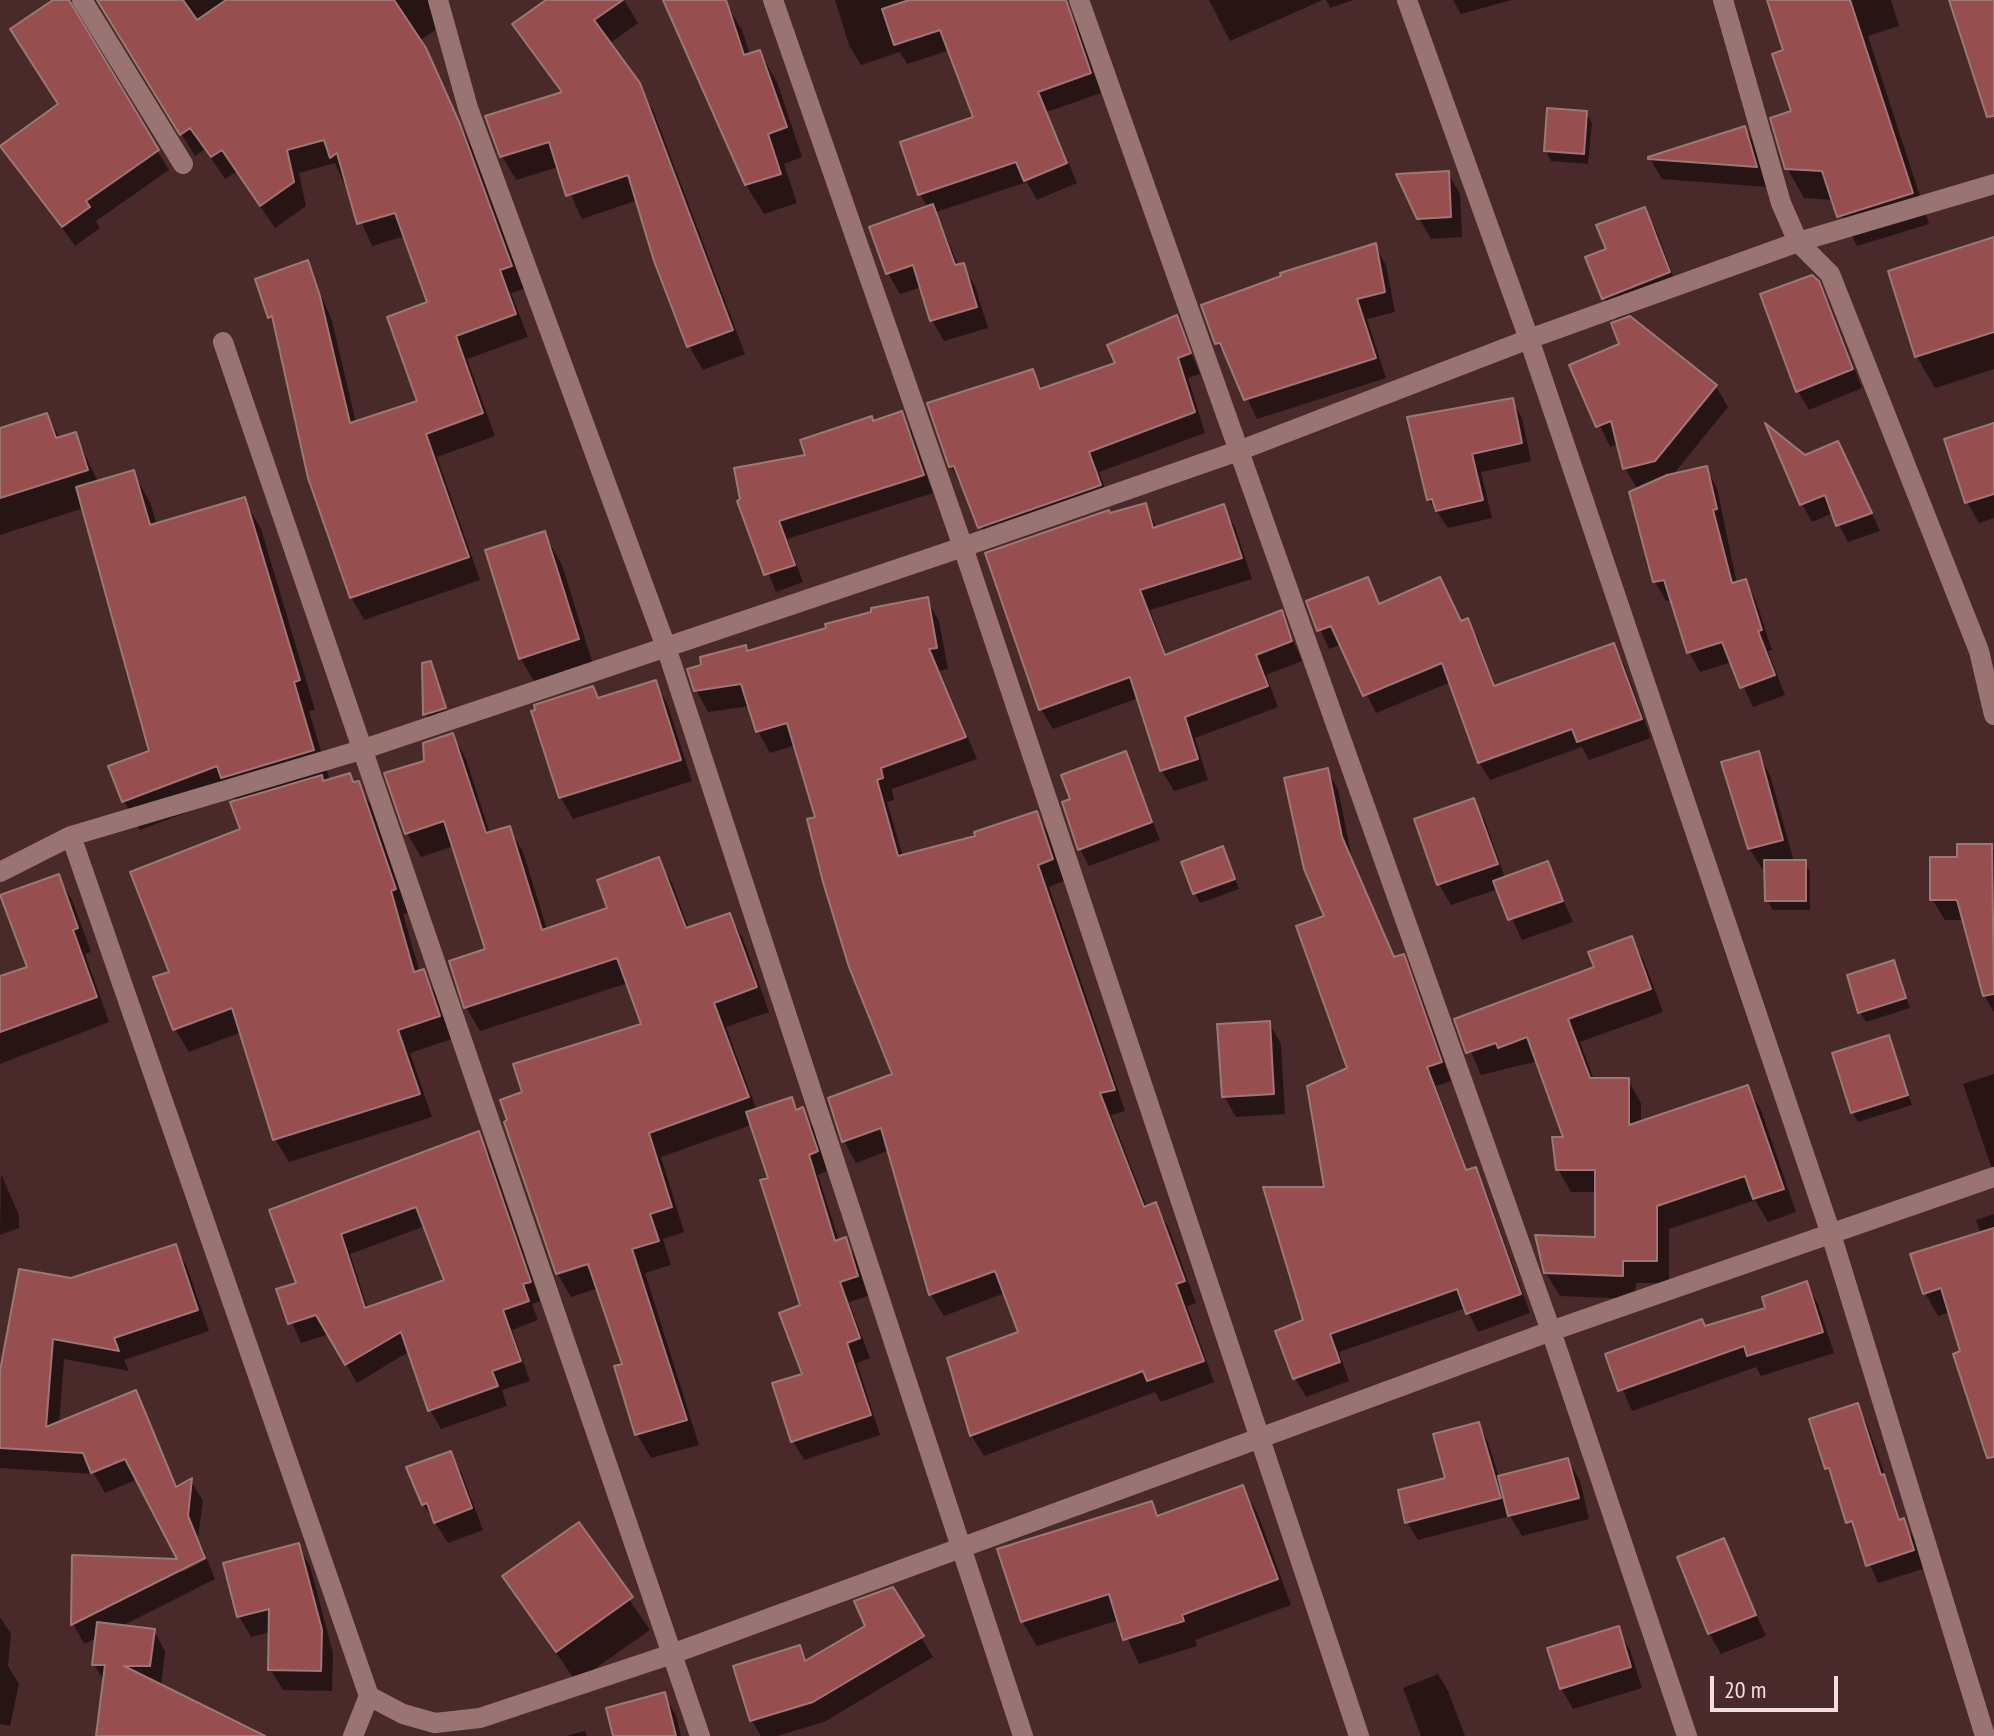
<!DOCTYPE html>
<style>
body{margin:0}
#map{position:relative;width:1994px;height:1736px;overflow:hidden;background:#492929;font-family:"PT Sans Narrow",sans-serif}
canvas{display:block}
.scale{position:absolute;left:1710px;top:1676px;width:128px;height:36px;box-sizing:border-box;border:4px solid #f4dedd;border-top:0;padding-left:10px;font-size:24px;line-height:28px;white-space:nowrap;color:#f4dedd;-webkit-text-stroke:6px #492929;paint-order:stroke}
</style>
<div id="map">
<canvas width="1994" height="1736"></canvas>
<div class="scale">20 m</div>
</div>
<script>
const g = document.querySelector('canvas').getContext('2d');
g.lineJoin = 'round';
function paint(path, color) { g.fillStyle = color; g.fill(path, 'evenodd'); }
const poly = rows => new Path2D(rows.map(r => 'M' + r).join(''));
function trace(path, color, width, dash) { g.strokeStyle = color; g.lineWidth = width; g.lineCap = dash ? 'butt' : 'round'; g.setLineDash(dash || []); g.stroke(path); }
const shadow = poly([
 [98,0,433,0,438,28,419,41,438,73,472,149,524,289,511,293,528,337,467,359,495,436,437,457,480,580,364,620,351,597,277,329,270,317,307,263,332,321,356,423,419,403,429,303,405,236,372,246,335,163,299,173,306,206,275,228,236,172,225,179,205,149,195,156],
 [549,0,624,0,638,23,609,44,653,110,745,354,703,370,689,346,638,200,582,219,558,167,516,180,502,156,562,94,515,24],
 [835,0,976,0,1066,6,1077,25,1101,93,1047,112,1077,183,1037,200,1027,182,936,212,959,267,963,265,975,286,988,328,944,341,932,320,922,287,900,294,888,273,871,228,928,208,920,194,975,119,950,50,907,64,900,52,861,65,849,45],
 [1209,0,1323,0,1230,41],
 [1326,0,1353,0,1330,8],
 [1453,0,1512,0,1461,14],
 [1769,0,1891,0,1899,26,1868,36,1929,224,1857,246,1834,200,1804,198,1787,168,1793,113,1786,51],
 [724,1,742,30,750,55,760,52,777,82,802,157,784,164,797,203,764,214,746,185,672,17],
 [1586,113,1592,123,1588,164,1551,161,1546,151],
 [1745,128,1757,149,1767,187,1662,179,1650,159],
 [3,146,157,151,169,170,96,221,100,228,75,246],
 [1448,173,1460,194,1462,237,1431,239,1419,218],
 [1644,209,1656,230,1680,294,1616,319,1604,298,1608,250],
 [1375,246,1386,265,1395,312,1367,319,1386,378,1257,419,1230,362,1217,344],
 [1994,263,1994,369,1935,388,1917,357,1890,273],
 [1817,282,1829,303,1862,388,1809,410,1798,391],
 [1176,317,1200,374,1188,378,1205,433,1099,472,1111,505,991,547,951,466,1032,371,1043,390,1118,364],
 [1572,366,1716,386,1728,407,1672,476,1706,468,1717,488,1737,584,1745,581,1756,601,1772,650,1768,651,1785,695,1753,707,1732,662,1700,672,1689,652,1673,600,1666,601,1655,582,1631,494,1638,490,1625,468,1619,443,1610,447],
 [1512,400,1522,418,1531,461,1481,472,1492,518,1448,528,1429,500],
 [901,414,911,431,933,493,787,539,803,582,776,592,739,502,808,456,873,423],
 [47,415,60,439,75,434,98,482,133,473,150,502,157,525,244,500,261,529,315,710,309,711,330,781,349,775,372,806,408,913,403,914,420,973,423,972,436,995,452,1039,410,1053,432,1117,289,1162,275,1139,242,1032,189,1052,175,1029,243,830,237,802,233,795,140,830,124,801,152,752,84,508,0,535,0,430],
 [1994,425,1994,518,1979,523,1967,502],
 [1847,461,1880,531,1848,542,1833,513,1812,522,1802,504],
 [1145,505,1157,528,1223,507,1235,527,1252,579,1150,610,1167,656,1281,612,1302,661,1266,675,1278,707,1195,738,1208,780,1174,791,1162,771,1139,698,1053,729,1041,709,988,554],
 [544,533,562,565,595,671,539,690,521,659,487,551],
 [1367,579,1381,606,1440,579,1462,623,1467,620,1478,639,1496,688,1613,645,1624,664,1651,738,1589,760,1582,747,1490,780,1479,762,1451,682,1376,713,1342,644,1329,649,1308,602],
 [927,600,939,621,948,669,940,671,977,759,892,789,894,800,887,802,903,857,978,837,1036,813,1049,835,1064,881,1049,887,1125,1111,1111,1115,1147,1208,1155,1205,1168,1226,1196,1303,1187,1306,1214,1382,1161,1402,1155,1392,984,1456,971,1435,1020,1333,1005,1293,944,1316,931,1295,890,1150,856,1163,844,1141,830,1099,894,1075,796,745,770,753,758,731,750,706,708,712,696,690,748,653],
 [430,663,450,718,430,724,425,715,424,664],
 [655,682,667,703,692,781,573,819,561,798,534,712,597,701],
 [453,735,466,759,490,834,509,828,523,852,547,930,610,909,658,859,672,883,689,929,729,915,743,939,769,1012,726,1027,757,1111,791,1100,814,1129,827,1171,818,1175,839,1241,845,1240,856,1259,868,1296,849,1302,870,1358,857,1363,880,1435,804,1460,793,1441,805,1375,803,1306,771,1179,751,1125,661,1157,684,1232,663,1239,671,1265,645,1273,699,1445,651,1458,637,1434,616,1368,624,1365,598,1288,571,1297,557,1273,525,1093,643,1025,628,983,480,1031,466,1007,487,950,454,846,421,857,407,833,426,762],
 [597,1259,598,1262,559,1275,559,1271],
 [1125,753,1160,840,1089,866,1080,849,1072,801],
 [1758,754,1770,775,1794,862,1805,862,1810,872,1810,910,1773,910,1767,900,1767,868,1762,869,1749,848],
 [1327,771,1338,789,1352,858,1395,959,1403,956,1413,975,1451,1081,1436,1086,1468,1172,1475,1169,1485,1188,1530,1313,1478,1332,1466,1308,1339,1352,1349,1381,1306,1397,1295,1378,1349,1069,1327,917],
 [1473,800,1485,821,1505,878,1547,863,1573,922,1522,940,1498,889,1451,905,1439,884],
 [1991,846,1994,851,1994,1012,1984,995,1965,920,1945,920,1932,899,1959,859],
 [1222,848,1239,889,1200,903,1195,893],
 [58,876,72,900,91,952,85,954,109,1022,0,1064,0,979,29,968],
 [1631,939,1644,961,1663,1012,1580,1042,1594,1080,1628,1080,1641,1103,1641,1123,1747,1087,1761,1110,1796,1212,1768,1222,1755,1200,1669,1229,1669,1283,1636,1283,1635,1299,1560,1296,1546,1273,1597,1239,1597,1192,1571,1192,1558,1169,1566,1139,1538,1061,1481,1075,1457,1020,1597,968],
 [1893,963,1910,1008,1866,1022,1860,1012],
 [1269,1023,1281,1044,1285,1114,1236,1117,1224,1096],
 [1888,1038,1912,1105,1858,1122,1852,1112],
 [1994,1074,1994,1175,1963,1084],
 [478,1133,489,1153,540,1301,532,1304,538,1320,512,1330,530,1381,502,1390,507,1406,441,1429,430,1410,410,1351,357,1383,329,1334,301,1343,278,1290,298,1284,272,1211],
 [425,1226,447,1281,368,1309,350,1254],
 [1,1174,19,1215,19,1228,0,1235],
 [1994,1214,1994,1438,1950,1312,1938,1316,1925,1293,1981,1234,1976,1220],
 [175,1246,187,1267,209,1331,124,1360,129,1371,64,1359,59,1424,135,1393,178,1488,191,1481,203,1501,198,1538,206,1555,182,1567,182,1572,207,1559,215,1579,120,1627,154,1631,165,1651,161,1686,242,1736,98,1736,105,1683,94,1664,97,1638,84,1644,73,1624,181,1561,138,1479,105,1493,94,1474,0,1468,0,1382,71,1281],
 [1806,1284,1818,1304,1834,1353,1761,1376,1756,1367,1632,1411,1608,1355,1768,1309],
 [1857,1406,1867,1424,1901,1521,1914,1538,1923,1569,1878,1583,1827,1468],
 [1478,1424,1488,1442,1499,1477,1568,1460,1580,1481,1589,1519,1522,1536,1510,1516,1418,1540,1407,1522,1448,1479],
 [450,1453,462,1474,483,1530,448,1543,423,1504],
 [1242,1487,1257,1512,1291,1605,1195,1640,1197,1646,1139,1664,1119,1620,1037,1646,1022,1621,1151,1503,1160,1518],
 [578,1525,650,1630,576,1682,505,1577],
 [1723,1541,1766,1636,1721,1654,1709,1633],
 [298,1545,310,1566,333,1653,332,1691,283,1690,270,1669,271,1632,251,1637,239,1616],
 [892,1589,933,1657,824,1722,777,1736,761,1736,752,1721,735,1667,799,1648,807,1662,868,1627],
 [0,1617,11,1634,8,1666,19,1684,10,1726,0,1724],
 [1618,1629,1630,1650,1642,1688,1573,1709,1561,1688],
 [1438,1674,1448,1691,1465,1736,1421,1736,1403,1688],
 [664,1695,676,1715,681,1736,615,1736],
 [585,1731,587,1736,566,1736]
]);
const building = poly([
 [53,0,69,0,159,150,86,201,90,207,62,227,0,146,58,104,10,29,53,0],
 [97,0,183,0,197,20,226,0,394,0,426,48,460,124,512,266,500,270,516,314,456,336,483,413,426,434,469,557,350,598,308,478,272,316,268,318,255,279,308,260,320,296,350,423,417,401,387,317,427,302,395,213,357,224,337,153,330,158,324,140,287,150,294,182,260,206,222,150,211,157,190,128,180,135,97,0],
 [546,0,623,0,594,20,640,83,733,330,687,347,654,261,628,175,566,196,549,142,500,157,485,116,562,92,512,24,546,0],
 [663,0,726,0,744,55,760,50,787,127,768,134,781,174,745,185,663,0],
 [909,0,1066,0,1091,73,1038,92,1067,163,1024,181,1016,162,918,195,900,142,973,117,940,30,894,45,882,9,909,0],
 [1767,0,1850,0,1913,193,1837,217,1822,171,1785,169,1770,118,1791,111,1772,54,1783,50,1767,0],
 [1949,0,1994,0,1994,116,1987,117,1949,0],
 [1547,108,1587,111,1584,154,1544,151,1547,108],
 [1745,126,1757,167,1648,159,1648,157,1745,126],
 [1449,171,1451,217,1417,219,1396,174,1449,171],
 [933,204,955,265,964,263,977,307,930,321,913,265,886,274,869,227,933,204],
 [1645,207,1670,272,1602,299,1585,257,1606,249,1596,225,1645,207],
 [1994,237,1994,332,1915,357,1888,271,1994,237],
 [1376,243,1385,292,1357,299,1376,358,1244,400,1220,343,1215,344,1201,305,1281,276,1280,273,1376,243],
 [1812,275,1819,281,1853,369,1796,392,1760,294,1812,275],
 [1177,315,1191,353,1178,358,1195,412,1089,452,1101,485,978,528,954,466,949,467,927,403,1033,369,1040,389,1115,363,1107,345,1177,315],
 [1630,316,1717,385,1655,461,1623,469,1611,421,1596,427,1569,365,1619,344,1611,323,1630,316],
 [1513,398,1522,443,1472,454,1483,500,1436,511,1432,499,1427,500,1407,417,1513,398],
 [902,411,924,475,779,521,795,565,764,575,737,501,740,499,734,468,805,455,800,440,872,416,873,421,902,411],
 [47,413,56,438,76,432,88,470,0,498,0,428,47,413],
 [1765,423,1805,455,1838,441,1872,513,1836,526,1825,495,1800,505,1765,423],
 [1994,423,1994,494,1965,503,1944,439,1994,423],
 [1707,466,1717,509,1713,510,1732,583,1746,579,1762,630,1758,631,1775,675,1740,688,1722,642,1687,653,1664,580,1653,582,1629,492,1667,475,1707,466],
 [134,470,150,525,245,497,300,680,294,682,314,750,221,778,217,766,122,802,108,766,149,751,76,487,134,470],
 [1146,503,1153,528,1224,504,1242,558,1140,590,1165,655,1282,610,1292,641,1256,655,1268,686,1185,717,1198,759,1160,771,1130,677,1039,710,985,553,1109,510,1110,513,1146,503],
 [545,531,579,639,519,659,485,550,545,531],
 [1368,577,1379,604,1440,577,1461,621,1468,618,1494,686,1614,643,1642,719,1577,742,1572,729,1478,763,1442,663,1363,696,1331,626,1317,631,1306,601,1368,577],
 [928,597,937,648,929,649,966,737,881,768,883,778,877,780,898,856,975,836,974,832,1037,811,1053,859,1038,865,1115,1090,1100,1093,1144,1207,1156,1202,1185,1281,1176,1284,1204,1361,1147,1381,1143,1371,970,1436,947,1358,1018,1332,995,1271,929,1295,881,1128,842,1142,828,1098,892,1074,849,967,823,882,807,819,815,817,787,723,756,732,741,684,694,691,687,669,701,665,700,657,746,645,747,651,826,628,825,624,871,612,871,608,928,597],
 [431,661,446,708,423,715,422,663,431,661],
 [656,680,681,760,559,798,531,711,535,710,534,705,593,686,598,698,656,680],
 [453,733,486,833,510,826,542,930,607,908,597,880,659,857,686,928,730,913,757,987,714,1003,749,1097,649,1133,672,1207,650,1214,659,1241,632,1249,687,1420,635,1435,614,1366,622,1364,588,1264,556,1274,504,1122,507,1120,500,1100,522,1092,513,1064,641,1024,617,958,464,1008,449,961,485,949,444,821,405,834,384,773,424,761,423,743,453,733],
 [1126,751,1152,822,1078,850,1062,802,1070,799,1061,775,1126,751],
 [1759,751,1783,840,1748,849,1721,762,1759,751],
 [1328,768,1342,837,1394,957,1404,954,1442,1062,1427,1067,1466,1170,1476,1167,1521,1294,1466,1314,1457,1289,1330,1334,1340,1362,1293,1379,1275,1331,1303,1320,1263,1187,1324,1187,1307,1086,1347,1068,1296,926,1324,916,1304,869,1284,778,1328,768],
 [350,773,353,782,359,781,396,889,391,891,414,972,424,969,440,1016,398,1030,420,1094,273,1140,232,1008,173,1030,153,977,169,972,130,872,240,829,230,802,322,775,323,781,350,773],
 [1474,798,1498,864,1437,885,1414,819,1474,798],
 [1957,844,1992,844,1994,994,1983,996,1957,900,1930,900,1930,857,1957,857,1957,844],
 [1223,846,1235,879,1193,894,1181,862,1223,846],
 [1764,860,1806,860,1806,901,1765,901,1764,860],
 [1548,861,1563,901,1508,920,1493,881,1548,861],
 [59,874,78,928,73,930,97,997,0,1032,0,976,27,967,0,895,59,874],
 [1632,936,1651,989,1568,1019,1590,1078,1629,1078,1629,1125,1748,1085,1784,1189,1753,1199,1745,1176,1657,1206,1657,1261,1623,1261,1623,1276,1544,1273,1535,1235,1595,1237,1595,1170,1556,1170,1552,1137,1563,1137,1527,1037,1498,1048,1496,1043,1466,1053,1454,1019,1594,967,1588,952,1632,936],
 [1894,960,1906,998,1858,1013,1847,975,1894,960],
 [1270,1021,1274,1094,1222,1097,1217,1024,1270,1021],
 [1889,1035,1908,1095,1851,1113,1832,1053,1889,1035],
 [792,1097,796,1110,803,1107,818,1151,809,1155,835,1241,846,1237,858,1276,840,1282,860,1338,847,1343,871,1415,791,1442,772,1383,802,1374,779,1313,800,1305,760,1180,768,1178,746,1112,792,1097],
 [479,1131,531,1282,523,1284,529,1301,503,1310,521,1361,492,1371,498,1386,428,1411,401,1332,345,1365,316,1315,288,1324,276,1289,296,1283,269,1210,479,1131],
 [416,1207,444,1280,365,1308,341,1234,416,1207],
 [1994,1228,1994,1457,1987,1458,1953,1354,1960,1351,1941,1288,1923,1294,1910,1254,1994,1228],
 [176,1244,198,1310,114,1338,119,1351,53,1339,46,1427,136,1390,176,1487,192,1478,188,1516,205,1558,71,1625,72,1555,177,1559,125,1459,91,1473,83,1453,0,1448,0,1371,19,1269,71,1278,176,1244],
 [1807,1281,1823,1332,1747,1356,1744,1346,1618,1391,1605,1354,1702,1319,1705,1326,1765,1308,1762,1297,1807,1281],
 [1858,1403,1881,1475,1884,1474,1899,1520,1904,1518,1914,1550,1866,1566,1852,1521,1846,1523,1829,1468,1825,1469,1809,1419,1858,1403],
 [1479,1422,1501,1498,1405,1523,1398,1490,1445,1478,1433,1434,1479,1422],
 [451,1451,472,1508,434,1523,427,1503,422,1505,406,1467,451,1451],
 [1568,1458,1579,1498,1508,1516,1498,1476,1568,1458],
 [1243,1485,1278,1579,1182,1615,1184,1621,1123,1640,1109,1594,1021,1622,997,1549,1152,1501,1157,1516,1243,1485],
 [579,1522,633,1597,556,1652,502,1576,579,1522],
 [1724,1538,1756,1615,1708,1634,1677,1557,1724,1538],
 [299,1543,322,1630,321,1671,268,1670,269,1609,237,1617,223,1563,299,1543],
 [893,1587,924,1636,813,1702,750,1721,733,1666,800,1645,805,1661,865,1626,854,1601,893,1587],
 [97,1622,155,1629,150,1666,124,1666,265,1736,96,1736,105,1665,92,1665,97,1622],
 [1619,1626,1631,1667,1560,1689,1547,1648,1619,1626],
 [665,1692,676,1736,613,1736,606,1708,665,1692]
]);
const street = poly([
 [82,0,183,164],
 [438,0,468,108,666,647,1023,1736],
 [773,0,963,547,1359,1736],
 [1079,0,1551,1331,1687,1736],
 [1407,0,1529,339,1831,1234,1985,1736],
 [1723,0,1781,203,1798,242,1830,274,1979,651,1994,715],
 [223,342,700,1736],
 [71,836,369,1696],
 [0,872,71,836,361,750,963,547,1241,450,1529,339,1798,242,1994,184],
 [353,1736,369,1696,403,1714,435,1723,480,1718,672,1654,1551,1331,1994,1177]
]);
paint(shadow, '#0007');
paint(building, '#974e4f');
trace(building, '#9d7776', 2);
trace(street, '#9a7473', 20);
</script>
